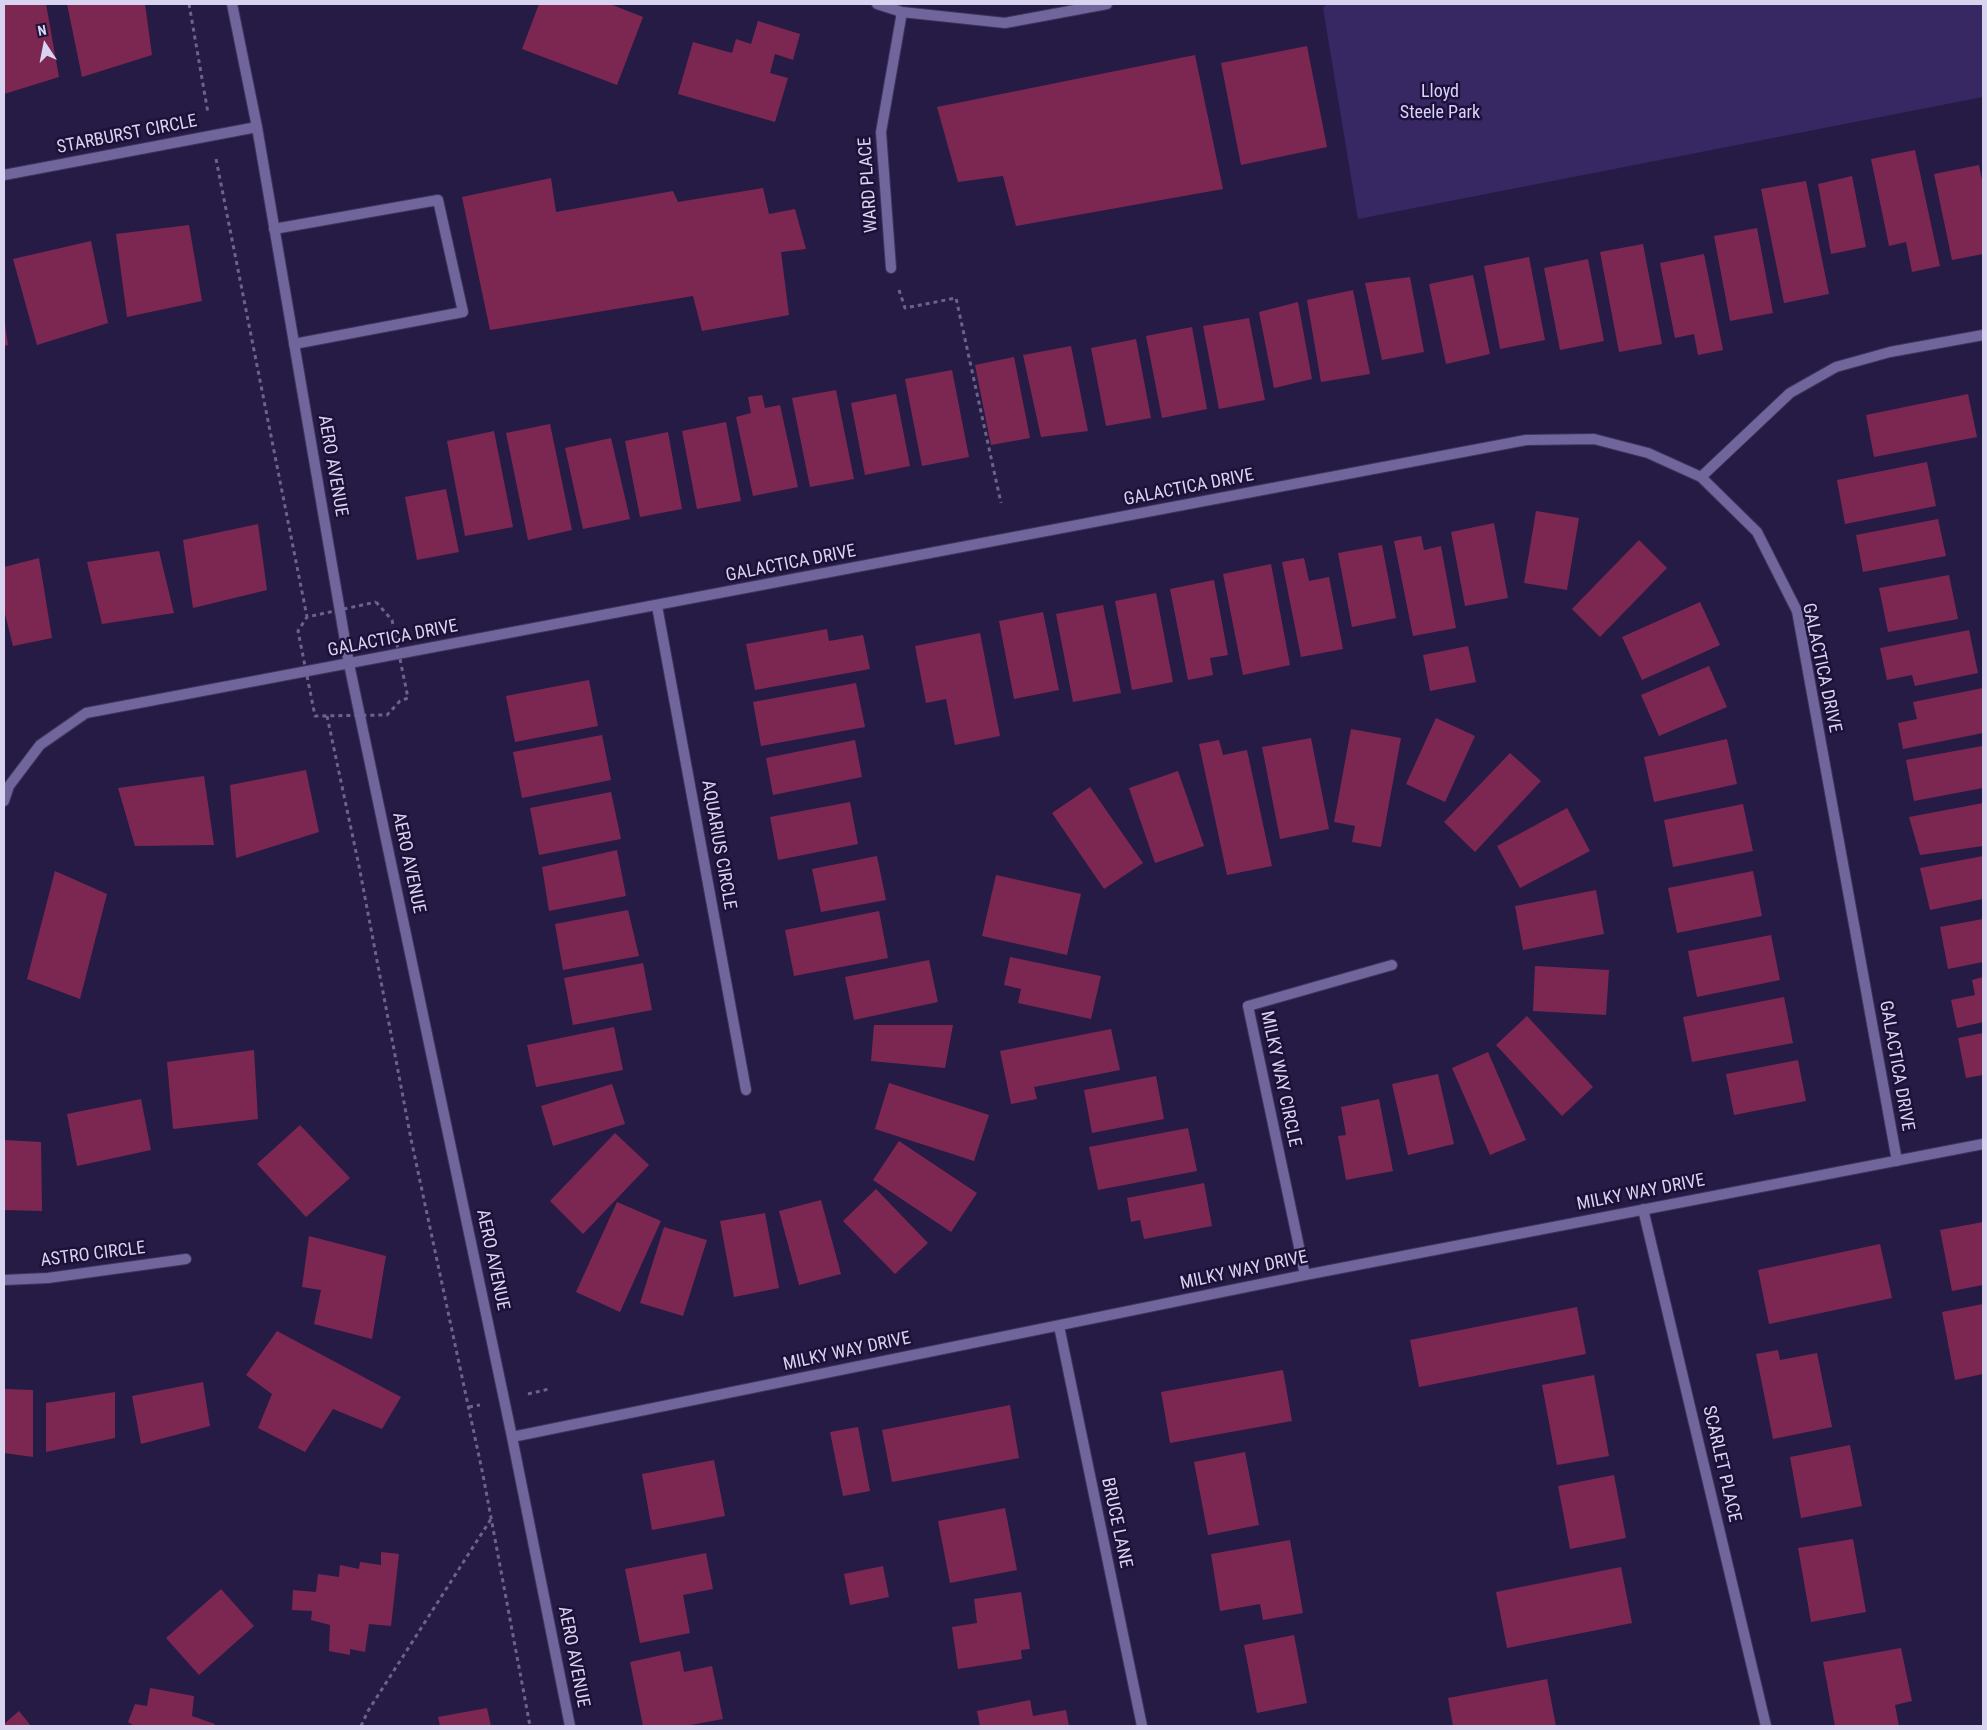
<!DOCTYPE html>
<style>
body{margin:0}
#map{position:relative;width:1987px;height:1730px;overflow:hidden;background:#261b45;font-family:"Roboto Condensed",sans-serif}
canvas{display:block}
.frame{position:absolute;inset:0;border:5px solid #d8d4ef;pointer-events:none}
.north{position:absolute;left:20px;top:20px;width:50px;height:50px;-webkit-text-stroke:4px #1d113a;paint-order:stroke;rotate:349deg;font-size:14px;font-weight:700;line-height:20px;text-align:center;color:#d8d4ef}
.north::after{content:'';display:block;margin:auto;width:18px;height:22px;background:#d8d4ef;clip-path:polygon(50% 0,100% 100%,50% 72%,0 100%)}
</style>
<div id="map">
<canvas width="1987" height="1730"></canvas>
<div class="frame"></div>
<div class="north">N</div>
</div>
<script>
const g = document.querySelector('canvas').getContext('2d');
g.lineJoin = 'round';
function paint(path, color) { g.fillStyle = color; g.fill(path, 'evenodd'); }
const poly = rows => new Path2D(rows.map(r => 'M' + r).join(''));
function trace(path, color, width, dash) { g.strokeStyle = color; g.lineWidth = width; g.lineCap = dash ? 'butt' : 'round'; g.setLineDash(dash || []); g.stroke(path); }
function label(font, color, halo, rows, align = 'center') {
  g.font = font + ' "Roboto Condensed",sans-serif'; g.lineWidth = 5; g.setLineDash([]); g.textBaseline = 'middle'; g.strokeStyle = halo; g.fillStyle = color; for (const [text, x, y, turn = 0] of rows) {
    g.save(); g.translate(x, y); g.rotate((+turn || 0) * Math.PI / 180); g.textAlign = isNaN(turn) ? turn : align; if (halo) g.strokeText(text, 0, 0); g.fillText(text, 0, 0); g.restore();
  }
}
const green = poly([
 [1327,4,1983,4,1983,97,1358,219,1323,8]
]);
const building = poly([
 [4,4,46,4,59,77,4,94],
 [67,4,145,4,152,55,82,77],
 [539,4,610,4,643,17,617,85,522,49],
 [758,21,800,34,793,60,775,54,770,73,788,78,775,122,678,94,693,42,732,53,736,39,751,44],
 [1307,46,1327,147,1241,165,1221,63],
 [1195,55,1223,189,1016,226,1003,176,958,182,937,107],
 [1915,150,1940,266,1912,272,1906,242,1889,246,1871,159],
 [1979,165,1983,185,1983,254,1952,260,1934,174],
 [1852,176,1866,247,1831,254,1818,184],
 [551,178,556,212,673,191,678,202,763,188,769,214,795,209,806,249,781,252,789,315,702,331,693,296,490,330,462,197],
 [1806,181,1829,294,1784,303,1761,189],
 [189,225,202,301,127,317,116,234],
 [1757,228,1773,313,1730,321,1714,236],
 [91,241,108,323,37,345,13,259],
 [1643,244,1662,344,1619,352,1600,252],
 [1704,254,1723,350,1698,355,1694,334,1675,338,1660,263],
 [1529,257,1545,340,1500,349,1484,266],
 [1588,259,1604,341,1560,350,1544,268],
 [1473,275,1490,354,1446,364,1429,284],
 [1410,277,1424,352,1382,360,1365,283],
 [1353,290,1370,374,1321,382,1307,300],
 [1298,302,1312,379,1274,388,1259,312],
 [1249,318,1265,400,1219,409,1203,326],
 [5,324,8,345,4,346,4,325],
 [1192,327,1207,409,1162,418,1146,336],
 [1136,339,1151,418,1106,426,1091,348],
 [1071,346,1088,431,1041,437,1023,355],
 [1014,357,1030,438,991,445,975,365],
 [952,370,969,457,922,466,905,379],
 [836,390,854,479,810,487,792,398],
 [896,394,910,466,865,475,851,403],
 [1968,394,1977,437,1874,457,1866,415],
 [762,395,765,408,780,405,798,487,753,496,736,417,751,413,748,397],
 [726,422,741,501,697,509,682,431],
 [550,424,572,530,528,540,506,433],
 [494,431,513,527,465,536,447,441],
 [668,432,682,509,640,517,625,441],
 [611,438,630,519,583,529,565,448],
 [1927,462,1936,506,1845,524,1837,480],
 [446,489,459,552,417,560,405,497],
 [1536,511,1579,518,1567,590,1524,583],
 [1938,519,1946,556,1863,572,1856,535],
 [1494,523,1508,598,1465,606,1451,532],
 [258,524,267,590,193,608,183,540],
 [1421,536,1424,550,1441,546,1456,628,1413,636,1394,541],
 [1639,540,1667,568,1600,637,1572,609],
 [1382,545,1396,618,1352,627,1338,553],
 [159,551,174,613,102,624,87,562],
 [39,558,52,638,13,646,4,610,4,567],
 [1304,558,1309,581,1329,577,1343,649,1301,657,1282,562],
 [1271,564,1290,665,1243,675,1223,574],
 [1949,575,1958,619,1888,632,1879,588],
 [1214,580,1228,655,1210,658,1213,675,1188,680,1170,589],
 [1156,593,1173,682,1132,690,1115,601],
 [1700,602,1720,645,1642,680,1622,637],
 [1103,605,1121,693,1073,702,1056,614],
 [1043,612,1059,690,1014,699,999,621],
 [827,629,829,641,863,635,870,669,755,690,746,644],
 [1969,630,1978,673,1915,686,1912,675,1887,680,1880,648],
 [980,633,1000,736,955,745,946,699,926,703,915,646],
 [1468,646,1476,682,1430,691,1423,655],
 [1709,666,1727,707,1659,736,1641,695],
 [589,680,598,726,515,742,506,696],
 [856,683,865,727,761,746,753,702],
 [1983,688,1983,733,1903,749,1898,723,1917,719,1913,702],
 [1436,718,1475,736,1445,802,1406,784],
 [1351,729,1401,738,1381,847,1352,842,1355,826,1334,822],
 [602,735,611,780,522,798,513,752],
 [1311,738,1329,829,1280,839,1262,747],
 [1727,739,1737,784,1654,802,1644,757],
 [855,740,862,777,773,795,766,758],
 [1219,740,1223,755,1247,750,1272,866,1227,875,1199,744],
 [1982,746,1983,788,1914,801,1906,760],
 [1510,753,1541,781,1475,852,1444,822],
 [306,770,319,832,236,858,230,785],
 [1178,771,1204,846,1155,863,1129,788],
 [204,776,214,845,135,846,118,788],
 [1090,787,1143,863,1104,889,1052,813],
 [611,792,621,839,539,855,530,808],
 [850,802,858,844,778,860,770,817],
 [1983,803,1983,846,1920,855,1909,817],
 [1743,804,1753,851,1673,867,1664,820],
 [1567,808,1590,851,1520,888,1497,846],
 [617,850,626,896,549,911,542,867],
 [877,856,886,900,821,912,812,869],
 [1983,856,1983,899,1930,910,1920,868],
 [55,871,107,894,80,999,27,979],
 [1753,871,1762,916,1677,933,1668,888],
 [996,875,1081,894,1067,955,982,936],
 [1596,890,1604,934,1523,950,1515,906],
 [628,910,639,956,563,970,555,924],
 [879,911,888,958,794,976,785,930],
 [1983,919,1983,962,1948,969,1940,927],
 [1771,935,1780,980,1697,997,1688,951],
 [1010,957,1101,976,1091,1019,1018,1003,1021,989,1004,985],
 [929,960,938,1002,854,1020,845,977],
 [643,963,652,1010,573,1025,564,978],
 [1535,966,1609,970,1606,1015,1533,1011],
 [1983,977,1983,1022,1957,1028,1951,1000,1975,995,1972,980],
 [1784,997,1793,1043,1692,1062,1683,1017],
 [1527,1016,1593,1087,1562,1116,1496,1045],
 [874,1025,953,1025,945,1068,871,1061],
 [614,1027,623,1070,536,1087,527,1045],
 [1111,1029,1120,1070,1034,1087,1037,1099,1011,1104,1000,1051],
 [1983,1033,1983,1075,1966,1078,1958,1038],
 [254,1050,258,1119,173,1129,167,1062],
 [1488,1052,1526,1140,1490,1155,1452,1068],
 [1798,1060,1806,1101,1734,1115,1726,1074],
 [1438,1074,1454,1144,1408,1155,1392,1084],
 [1156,1076,1164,1119,1092,1133,1084,1090],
 [889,1083,989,1115,974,1161,875,1129],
 [612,1084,625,1124,553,1146,541,1106],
 [141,1099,151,1150,77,1166,67,1114],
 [1379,1099,1393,1171,1346,1180,1338,1136,1346,1135,1341,1107],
 [300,1125,350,1178,306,1217,257,1164],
 [1188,1128,1197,1171,1098,1190,1089,1147],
 [615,1133,649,1165,583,1234,550,1201],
 [4,1140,41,1142,42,1211,4,1210],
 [899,1141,977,1193,951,1232,873,1180],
 [1204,1183,1212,1226,1144,1239,1140,1220,1131,1222,1127,1198],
 [876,1189,928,1243,895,1274,843,1221],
 [821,1200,841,1274,799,1285,779,1211],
 [617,1202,661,1221,620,1312,576,1292],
 [765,1213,779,1288,734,1297,720,1221],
 [1983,1222,1983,1285,1952,1291,1940,1230],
 [664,1227,707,1240,683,1316,640,1303],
 [309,1236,386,1256,372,1339,314,1324,321,1290,302,1287],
 [1880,1244,1892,1298,1769,1324,1758,1270],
 [1983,1304,1983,1374,1955,1380,1942,1312],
 [1577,1307,1586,1354,1419,1387,1410,1340],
 [277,1331,401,1397,382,1429,333,1409,305,1452,258,1428,272,1394,246,1375],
 [1778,1350,1780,1360,1817,1353,1832,1427,1773,1439,1756,1354],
 [1283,1370,1292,1421,1170,1443,1161,1392],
 [1594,1375,1609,1456,1557,1465,1542,1385],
 [203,1382,210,1426,141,1444,132,1396],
 [4,1389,33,1390,33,1457,4,1453],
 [115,1392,115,1438,46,1452,46,1403],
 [1010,1405,1019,1458,892,1482,882,1430],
 [858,1427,870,1491,843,1496,830,1432],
 [1850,1445,1862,1506,1801,1518,1790,1457],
 [1245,1452,1259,1525,1208,1535,1194,1462],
 [714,1460,725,1516,652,1530,642,1474],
 [1614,1475,1626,1538,1570,1549,1558,1486],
 [1005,1508,1017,1570,950,1583,938,1521],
 [1853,1539,1866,1612,1811,1622,1798,1548],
 [1290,1540,1303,1613,1263,1620,1260,1604,1220,1611,1211,1554],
 [381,1552,399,1554,391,1626,369,1624,365,1652,350,1649,350,1655,329,1651,330,1625,311,1620,312,1611,292,1610,293,1590,316,1592,318,1574,339,1577,340,1565,359,1569,360,1562,381,1565],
 [706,1553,713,1589,683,1595,690,1633,640,1643,625,1569],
 [883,1566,889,1597,850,1605,844,1574],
 [1621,1567,1632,1623,1507,1648,1496,1592],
 [221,1589,254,1626,199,1675,166,1638],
 [1021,1592,1030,1649,1021,1650,1022,1659,958,1669,952,1627,977,1623,974,1599],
 [1294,1635,1307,1703,1257,1713,1244,1645],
 [1901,1648,1912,1701,1895,1705,1899,1726,1835,1726,1823,1662],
 [680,1651,684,1672,712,1666,723,1719,685,1726,643,1726,630,1662],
 [1547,1679,1556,1726,1453,1726,1448,1698],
 [150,1688,194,1696,192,1716,215,1724,214,1726,134,1726,128,1722,135,1704,147,1706],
 [1030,1700,1033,1716,1066,1710,1069,1726,980,1726,977,1711],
 [487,1708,491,1726,440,1726,438,1717],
 [19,1711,31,1726,4,1726,4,1724]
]);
const path = poly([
 [189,4,208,113],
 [216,159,307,617],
 [899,290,905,308,956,298,1001,503],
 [376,602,392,620,408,698,400,701,387,715,315,716,298,631,307,617,376,602],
 [327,716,359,866,411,1139,483,1475,530,1726],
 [528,1394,549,1389],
 [469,1407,480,1405],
 [361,1726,368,1711,491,1519]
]);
const service = poly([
 [274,229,438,200,463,312,294,344]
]);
const minor = poly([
 [232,4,257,127,349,664,512,1437,570,1726],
 [877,4,902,12,1005,23,1107,4],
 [4,175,257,127],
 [891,268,881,132,902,12],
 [1701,477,1790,393,1836,367,1890,352,1983,335],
 [657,606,746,1090],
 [4,801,9,786,40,745,86,713,1526,440,1594,439,1648,453,1701,477,1757,532,1797,611,1897,1161],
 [1643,1209,1766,1726],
 [1305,1275,1248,1006,1392,965],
 [4,1280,48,1278,186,1259],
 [1059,1326,1142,1726],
 [512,1437,1305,1275,1983,1144]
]);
const parkNames = [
 ["Lloyd",1440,92],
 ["Steele Park",1440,113]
];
const streetNames = [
 ["STARBURST CIRCLE",127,135,-11],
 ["WARD PLACE",869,185,-94],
 ["AERO AVENUE",332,466,80],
 ["GALACTICA DRIVE",1189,488,-11],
 ["GALACTICA DRIVE",791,564,-11],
 ["GALACTICA DRIVE",393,639,-11],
 ["GALACTICA DRIVE",1821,668,78],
 ["AQUARIUS CIRCLE",718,845,80],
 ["AERO AVENUE",408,863,78],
 ["GALACTICA DRIVE",1896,1066,80],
 ["MILKY WAY CIRCLE",1280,1079,78],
 ["MILKY WAY DRIVE",1641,1193,-11],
 ["ASTRO CIRCLE",93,1255,-7],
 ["AERO AVENUE",492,1260,78],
 ["MILKY WAY DRIVE",1244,1271,-12],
 ["MILKY WAY DRIVE",847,1352,-12],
 ["SCARLET PLACE",1721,1464,77],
 ["BRUCE LANE",1116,1523,78],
 ["AERO AVENUE",573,1657,79]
];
paint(green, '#372762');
paint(building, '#7c2752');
trace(service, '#3f355d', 12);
trace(minor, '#3f355d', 12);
trace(path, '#6c6488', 3, [4, 4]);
trace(service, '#71669b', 10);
trace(minor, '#71669b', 10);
label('18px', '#d9d1fe', '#1d113a', parkNames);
label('18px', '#d8d4ef', '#1d113a', streetNames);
</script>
